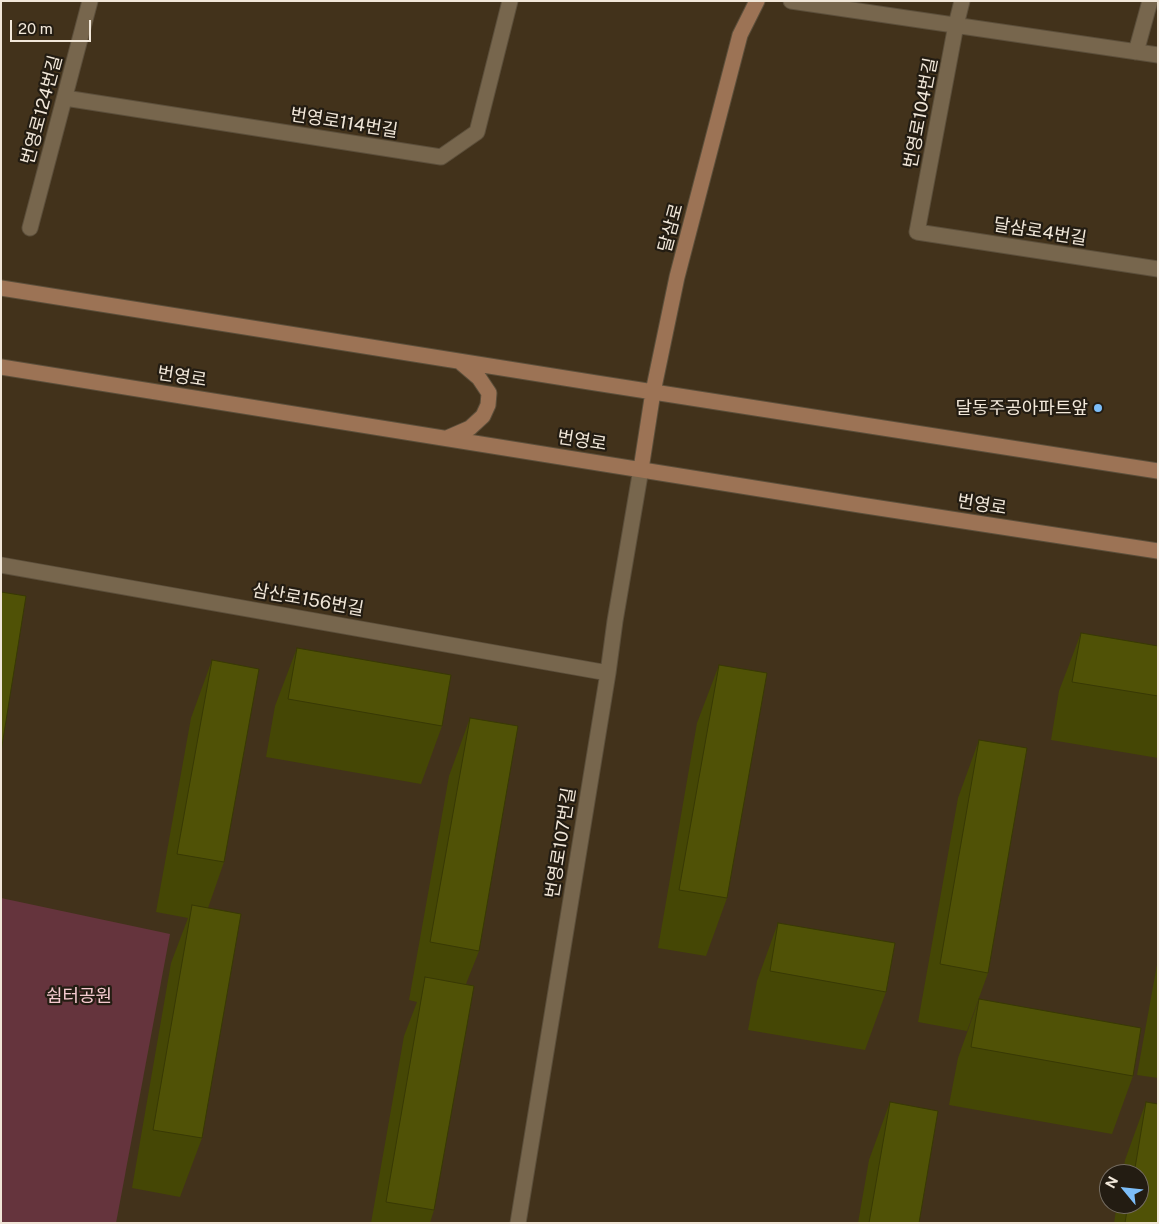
<!DOCTYPE html>
<meta charset="utf-8">
<style>
body{margin:0}
#map{position:relative;width:1159px;height:1224px;overflow:hidden;background:#42321b;font-family:"Public Sans",sans-serif}
canvas{display:block}
.frame{position:absolute;inset:0;border:2px solid #f1e7d9;pointer-events:none}
.north{position:absolute;left:1099px;top:1164px;width:50px;height:50px;box-sizing:border-box;background:#231c12;border:1px solid #756d62;border-radius:50%;rotate:298deg;font-size:14px;font-weight:700;line-height:20px;text-align:center;color:#f1e7d9}
.north::after{content:'';display:block;margin:auto;width:18px;height:22px;background:#7dbef9;clip-path:polygon(50% 0,100% 100%,50% 72%,0 100%)}
.scale{position:absolute;left:10px;top:20px;width:81px;height:22px;box-sizing:border-box;border:2px solid #f1e7d9;border-top:0;padding-left:6px;font-size:15px;line-height:18px;white-space:nowrap;color:#f1e7d9;-webkit-text-stroke:4px #231c12;paint-order:stroke}
</style>
<div id="map">
<canvas width="1159" height="1224"></canvas>
<div class="frame"></div>
<div class="north">N</div>
<div class="scale">20 m</div>
</div>
<script>
const g = document.querySelector('canvas').getContext('2d');
g.lineJoin = 'round';
function paint(path, color) { g.fillStyle = color; g.fill(path, 'evenodd'); }
const poly = rows => new Path2D(rows.map(r => 'M' + r).join(''));
function trace(path, color, width, dash) { g.strokeStyle = color; g.lineWidth = width; g.lineCap = dash ? 'butt' : 'round'; g.setLineDash(dash || []); g.stroke(path); }
function label(font, color, halo, rows, align = 'center') {
  g.font = font + ' "Public Sans","Noto Sans KR",sans-serif'; g.lineWidth = 4.5; g.setLineDash([]); g.textBaseline = 'middle'; g.strokeStyle = halo; g.fillStyle = color; for (const [text, x, y, turn = 0] of rows) {
    g.save(); g.translate(x, y); g.rotate((+turn || 0) * Math.PI / 180); g.textAlign = isNaN(turn) ? turn : align; if (halo) g.strokeText(text, 0, 0); g.fillText(text, 0, 0); g.restore();
  }
}
const green = poly([
 [1,898,170,934,116,1223,1,1223]
]);
const street = poly([
 [791,1,1158,55],
 [962,1,956,25,917,232,1158,269],
 [1136,52,1150,1],
 [65,98,441,157,477,132,510,1],
 [30,228,90,1],
 [1,565,608,673],
 [518,1223,608,673,615,621,641,469]
]);
const secondary = poly([
 [1,288,596,383,1158,471],
 [1,367,860,505,1158,551],
 [447,438,470,428,483,416,488,405,489,393,479,378,459,361],
 [641,469,653,392,677,277,740,35,757,1]
]);
const wall = poly([
 [1081,633,1158,646,1158,758,1051,740,1059,691],
 [297,648,442,726,421,784,266,757,275,706],
 [212,660,224,862,208,908,202,1138,180,1197,132,1188,171,963,188,918,156,912,191,718],
 [719,665,727,898,706,956,658,948,697,723],
 [470,718,479,951,466,984,434,1210,430,1223,371,1223,404,1036,417,1002,409,1000,449,776],
 [979,740,988,973,967,1031,918,1022,958,798],
 [778,923,886,992,865,1050,748,1030,757,981],
 [1158,959,1158,1078,1137,1075],
 [979,999,1133,1076,1112,1134,949,1105,958,1058],
 [890,1102,919,1223,858,1223,869,1160],
 [1146,1102,1158,1223,1114,1223,1117,1204,1139,1204,1139,1174,1123,1174,1125,1160]
]);
const building = poly([
 [1,592,26,596,1,752,1,592],
 [1081,633,1158,646,1158,696,1072,682,1081,633],
 [297,648,451,675,442,726,288,699,297,648],
 [212,660,259,669,224,862,177,854,212,660],
 [719,665,767,673,727,898,679,890,719,665],
 [470,718,518,726,479,951,430,942,470,718],
 [979,740,1027,748,988,973,940,964,979,740],
 [192,905,241,914,202,1138,153,1130,192,905],
 [778,923,895,943,886,992,770,971,778,923],
 [425,977,474,986,434,1210,386,1202,425,977],
 [979,999,1141,1028,1133,1076,971,1047,979,999],
 [890,1102,938,1111,919,1223,869,1223,890,1102],
 [1146,1102,1158,1104,1158,1223,1125,1223,1128,1204,1139,1204,1139,1174,1134,1174,1146,1102]
]);
const markers = [
 [1098,408,5,"#7dbef9"]
];
const streetNames = [
 ["번영로124번길",42,110,-75],
 ["번영로104번길",921,113,-79],
 ["번영로114번길",344,123,9],
 ["달삼로",671,228,-75],
 ["달삼로4번길",1040,232,9],
 ["번영로",182,377,9],
 ["번영로",582,441,9],
 ["번영로",982,505,9],
 ["삼산로156번길",308,600,10],
 ["번영로107번길",561,843,-81]
];
const poiNames = [
 ["달동주공아파트앞",1088,408]
];
const parkNames = [
 ["쉼터공원",79,996]
];
paint(green, '#65343d');
trace(street, '#5c4f3b', 17);
trace(secondary, '#5c4f3b', 17);
trace(street, '#77664d', 15);
trace(secondary, '#9c7355', 15);
paint(wall, '#454705');
paint(building, '#505206');
trace(building, '#383904', 1);
for (const [x, y, r, color] of markers) { const dot = new Path2D(); dot.arc(x, y, r, 0, 2 * Math.PI); g.fillStyle = color; g.fill(dot); trace(dot, '#231c12', 2); }
label('18px', '#f1e7d9', '#231c12', streetNames);
label('18px', '#f1e7d9', '#231c12', poiNames, 'right');
label('18px', '#f4cacf', '#231c12', parkNames);
</script>
